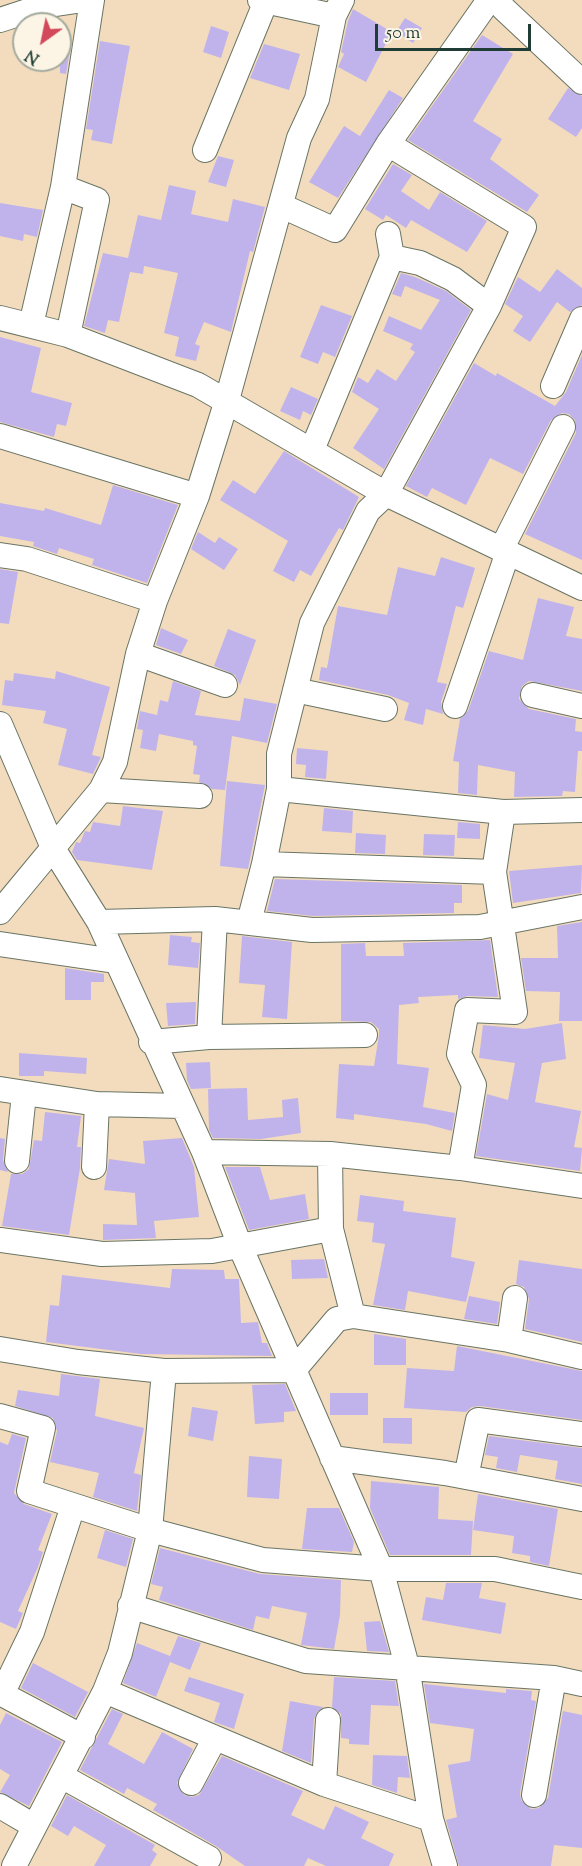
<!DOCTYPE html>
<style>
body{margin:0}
#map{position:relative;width:582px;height:1866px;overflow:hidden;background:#f3dcbd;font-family:"Sorts Mill Goudy",serif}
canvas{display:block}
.north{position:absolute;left:12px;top:12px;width:60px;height:60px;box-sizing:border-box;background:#fcf5e5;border:2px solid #a4ab9e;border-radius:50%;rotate:213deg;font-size:16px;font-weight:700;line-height:24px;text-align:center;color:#1f3d34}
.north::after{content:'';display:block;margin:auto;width:21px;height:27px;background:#d1495b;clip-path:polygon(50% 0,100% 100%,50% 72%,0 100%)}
.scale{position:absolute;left:375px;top:24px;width:156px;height:27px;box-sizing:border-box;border:3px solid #1f3d34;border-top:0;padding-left:8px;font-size:18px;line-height:21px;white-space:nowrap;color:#1f3d34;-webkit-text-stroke:4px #fcf5e5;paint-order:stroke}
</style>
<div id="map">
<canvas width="582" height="1866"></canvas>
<div class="north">N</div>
<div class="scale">50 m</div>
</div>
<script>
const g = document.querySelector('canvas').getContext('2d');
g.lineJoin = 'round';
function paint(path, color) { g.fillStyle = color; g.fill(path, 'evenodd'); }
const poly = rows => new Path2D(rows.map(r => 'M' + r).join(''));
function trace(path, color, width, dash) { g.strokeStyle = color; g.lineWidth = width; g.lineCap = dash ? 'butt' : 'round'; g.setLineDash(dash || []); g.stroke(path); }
const building = poly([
 [353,9,392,32,366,82,338,67,344,54,341,52,348,21],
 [405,18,422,28,413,43,396,32],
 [211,26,229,32,221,58,203,52],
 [482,35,513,54,473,121,502,139,490,159,539,195,527,212,408,140],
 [100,41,130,46,112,144,91,140,93,130,86,129],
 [60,42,71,44,66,74,60,73],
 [264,44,300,54,289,90,250,78],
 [568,88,582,96,582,128,576,137,548,119],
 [389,90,403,98,338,198,309,182,344,126,360,136],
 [218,156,234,160,226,187,208,182],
 [393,164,412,175,401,191,429,210,440,192,487,221,467,252,411,220,406,228,386,215,383,220,365,209],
 [169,185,196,191,191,214,228,222,233,199,265,207,253,252,250,251,231,332,204,322,195,344,200,346,196,361,175,356,179,337,164,333,178,273,144,266,143,274,130,272,119,322,108,320,105,333,84,326,103,253,128,258,138,215,161,220],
 [0,203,43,210,37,237,24,234,23,241,0,236],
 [557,269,582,288,582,305,570,312,557,302,530,342,513,331,523,316,505,304,518,277,540,292],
 [401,273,415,277,446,291,471,310,384,469,353,448,379,409,352,392,358,377,368,383,377,369,396,381,415,352,410,349,413,344,383,331,389,316,421,330,440,300,405,286,401,297,392,294],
 [321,305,352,316,335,357,323,352,318,364,300,357],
 [0,337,41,348,31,392,72,403,66,426,57,424,54,437,0,422],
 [582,355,582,560,525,534,576,433,575,420,569,414,562,413,551,420,523,474,490,458,466,505,432,488,427,497,406,486,474,363,496,376,497,373,555,406,566,392],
 [291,387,318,399,311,415,303,411,300,420,280,411],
 [284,451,359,497,343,530,339,528,311,576,300,570,294,582,273,571,288,541,220,500,233,480,255,494],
 [113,485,178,505,147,583,92,565,94,559,59,548,57,554,33,546,34,542,0,536,0,503,44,511,45,508,101,525],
 [198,532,215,543,219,537,238,549,224,570,191,549],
 [441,557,475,568,463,608,456,606,437,682,447,684,441,702,443,714,426,709,423,725,404,720,409,703,388,695,319,680,321,667,327,668,338,606,387,615,398,567,435,576],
 [0,569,18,572,9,624,0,623],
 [538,598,574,607,566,636,582,639,582,691,529,681,522,686,519,699,529,709,576,719,575,731,582,732,582,751,578,751,575,792,563,791,562,796,514,797,515,772,478,765,477,795,458,793,459,762,453,761,460,719,468,711,489,651,523,660],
 [161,628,188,640,181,654,156,645],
 [228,629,256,640,240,685,235,675,214,666],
 [56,671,110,687,92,755,101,757,93,774,58,765,67,729,43,723,46,711,2,705,5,680,13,681,14,673,55,679],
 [173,681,201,691,195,715,240,721,244,698,277,704,267,743,232,736,225,790,212,789,199,782,200,775,193,774,197,746,193,745,193,741,159,734,156,751,140,748,143,730,137,729,140,711,157,715,160,700,168,702],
 [297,748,328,751,326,779,305,777,306,765,296,764],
 [227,781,265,785,248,869,220,866],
 [123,806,163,811,152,870,77,860,72,852,76,842,80,843,85,831,90,832,93,822,120,826],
 [324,808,353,811,352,833,322,831],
 [458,822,480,824,480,839,457,838],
 [356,833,386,835,385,854,355,853],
 [424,834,455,835,454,856,423,855],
 [582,865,581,893,513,903,509,871],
 [275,879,462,885,462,903,454,903,454,913,313,916,267,911],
 [582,922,582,1021,559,1021,560,992,526,991,521,958,558,958,557,926],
 [170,935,192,937,191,942,200,943,198,968,168,965],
 [242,936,292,942,287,1019,262,1017,265,985,239,983],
 [490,940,498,997,468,996,458,999,458,995,418,997,419,1003,399,1005,397,1064,429,1068,423,1107,455,1113,452,1131,426,1124,354,1114,354,1120,336,1118,339,1064,374,1066,379,1035,379,1029,371,1022,341,1021,341,944,365,943,366,956,404,956,403,943],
 [65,968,104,974,104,982,91,982,91,1000,65,1000],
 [196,1002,195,1024,168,1026,166,1003],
 [562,1023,566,1059,542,1063,535,1102,581,1111,574,1147,582,1148,580,1171,476,1156,487,1094,508,1100,515,1063,479,1058,483,1025,525,1029],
 [19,1053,87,1058,86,1074,44,1071,44,1076,19,1076],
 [210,1062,211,1088,191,1089,187,1080,186,1063],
 [247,1088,248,1120,283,1117,282,1100,298,1098,301,1133,261,1139,213,1138,209,1130,208,1089],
 [45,1112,81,1116,77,1147,81,1147,80,1168,69,1235,2,1226,11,1174,22,1174,29,1169,34,1140,42,1141],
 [0,1138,5,1139,3,1160,8,1172,0,1170],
 [182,1138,194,1167,199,1217,154,1221,156,1238,103,1240,103,1224,137,1225,135,1193,104,1190,109,1159,145,1164,143,1141],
 [225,1167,260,1167,270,1200,305,1194,309,1219,249,1230],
 [360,1195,404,1201,403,1211,456,1218,451,1257,475,1262,466,1302,408,1291,405,1310,373,1305,385,1244,372,1242,374,1223,357,1221],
 [324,1259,328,1278,292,1279,291,1260],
 [519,1260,582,1269,582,1342,525,1329,529,1299,524,1287,516,1284],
 [172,1269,224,1270,225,1279,239,1279,241,1323,258,1322,262,1343,267,1343,272,1356,141,1354,46,1342,50,1305,59,1306,62,1275,170,1288],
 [469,1296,500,1302,497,1324,464,1319],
 [374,1334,406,1339,406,1365,374,1365],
 [457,1346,582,1371,582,1420,480,1406,472,1407,466,1412,404,1408,407,1368,454,1371],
 [61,1374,100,1379,95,1416,144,1428,134,1473,141,1475,137,1511,93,1497,99,1473,50,1462,57,1431,53,1418,15,1406,18,1390,59,1396],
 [285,1384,296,1411,284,1412,284,1422,255,1424,252,1385],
 [330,1393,368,1393,368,1415,330,1415],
 [192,1407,218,1411,213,1441,188,1436],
 [383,1418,412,1418,412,1444,383,1443],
 [12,1434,26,1438,14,1493,24,1504,52,1514,38,1550,43,1552,38,1567,18,1611,23,1613,16,1629,0,1622,0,1442,8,1445],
 [489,1436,582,1448,582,1484,555,1479,558,1461,520,1455,517,1472,496,1468,498,1457,485,1455],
 [249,1456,282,1459,279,1499,247,1497],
 [371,1481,439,1487,438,1519,473,1521,471,1555,390,1555,370,1508],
 [478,1494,558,1509,549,1566,530,1562,530,1556,512,1553,514,1536,473,1530],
 [307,1508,339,1508,354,1542,352,1552,302,1549],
 [105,1530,133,1539,126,1567,97,1558],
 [160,1548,260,1574,341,1580,340,1615,334,1649,301,1645,307,1613,272,1606,269,1619,256,1616,253,1630,159,1600,163,1587,151,1584],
 [446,1583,482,1583,479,1598,506,1603,501,1634,422,1620,426,1597,443,1600],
 [380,1621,389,1652,367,1651,364,1622],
 [178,1636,201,1643,190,1670,170,1662,156,1697,123,1683,137,1643,170,1656],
 [33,1663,88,1692,75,1717,21,1688],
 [189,1677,244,1694,234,1729,214,1722,220,1703,184,1691],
 [334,1677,395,1681,399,1706,371,1705,369,1745,349,1744,349,1739,341,1738,341,1714,332,1707],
 [424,1684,506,1693,506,1689,532,1691,531,1700,536,1701,520,1793,521,1800,531,1809,539,1808,548,1798,563,1711,582,1715,582,1848,554,1845,551,1866,459,1866,446,1820,457,1817,448,1765,470,1761,474,1729,430,1723],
 [290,1701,323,1707,317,1712,314,1719,311,1763,282,1751],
 [112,1709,123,1714,108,1744,144,1764,162,1732,193,1749,177,1783,184,1795,192,1797,199,1795,222,1756,303,1791,291,1815,324,1830,335,1806,369,1822,361,1838,394,1854,389,1866,326,1866,308,1858,304,1866,245,1866,216,1846,153,1810,157,1804,127,1788,124,1794,80,1770],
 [6,1713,62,1742,29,1806,0,1792,10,1775,0,1769,0,1725],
 [373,1755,407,1756,410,1778,398,1777,397,1793,372,1785],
 [67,1795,155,1845,152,1850,157,1854,150,1866,94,1866,106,1845,74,1826,68,1836,51,1826]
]);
const minor = poly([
 [260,0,334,16],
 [499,0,503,8,582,82],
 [0,20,43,6,83,0],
 [205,150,266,1],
 [63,187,97,200,68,335],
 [282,206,335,230,388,144,489,0],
 [392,257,420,263,453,279,489,306],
 [0,318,68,335,198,385,386,494,582,588],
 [31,325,63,187,92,0],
 [553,386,582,319],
 [0,436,197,496],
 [312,450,392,257,388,234],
 [501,550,563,427],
 [0,555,27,559,155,601],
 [138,654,225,685],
 [295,690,385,709],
 [533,695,582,706],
 [455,706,508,552],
 [0,724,54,850,99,922,204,1152,240,1246,381,1569,407,1666,431,1819,445,1866],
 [279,789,503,812,582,810],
 [101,790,200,796],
 [264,864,494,872,503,812],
 [0,912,101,790,115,762,138,654,155,601,197,496,227,400,299,138,317,99,334,16,342,0],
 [99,922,215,919,312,930,480,927,582,907],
 [249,922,264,864,279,789,279,754,312,623,368,511,386,494,489,306,524,227,388,144],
 [0,944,115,961],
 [209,1037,365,1035],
 [151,1042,209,1037,215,919],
 [0,1089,97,1104,182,1106],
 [204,1152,330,1154,460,1168,582,1186],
 [17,1161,24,1094],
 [94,1167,97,1104],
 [460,1168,474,1085,459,1054,467,1010,515,1012,494,872],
 [0,1240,102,1254,212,1251,331,1229],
 [353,1316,509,1340,515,1298],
 [509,1340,582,1357],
 [0,1349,78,1362,164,1371,294,1370,337,1319,353,1316,331,1229,330,1154],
 [0,1416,43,1428,29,1491,150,1530,263,1560,381,1569,495,1569,582,1587],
 [332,1458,445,1473,582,1499],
 [466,1477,478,1420,582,1434],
 [73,1506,32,1632,2,1694,83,1737],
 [130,1606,306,1661,554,1678,582,1684],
 [105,1691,324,1784,431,1819],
 [63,1777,209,1858],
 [191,1783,215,1738],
 [324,1784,328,1720],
 [534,1795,554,1678],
 [0,1806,34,1826],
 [14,1866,105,1691,120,1653,150,1530,164,1371]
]);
paint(building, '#c0b3eb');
trace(minor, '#697564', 26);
trace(minor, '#fff', 24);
</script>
